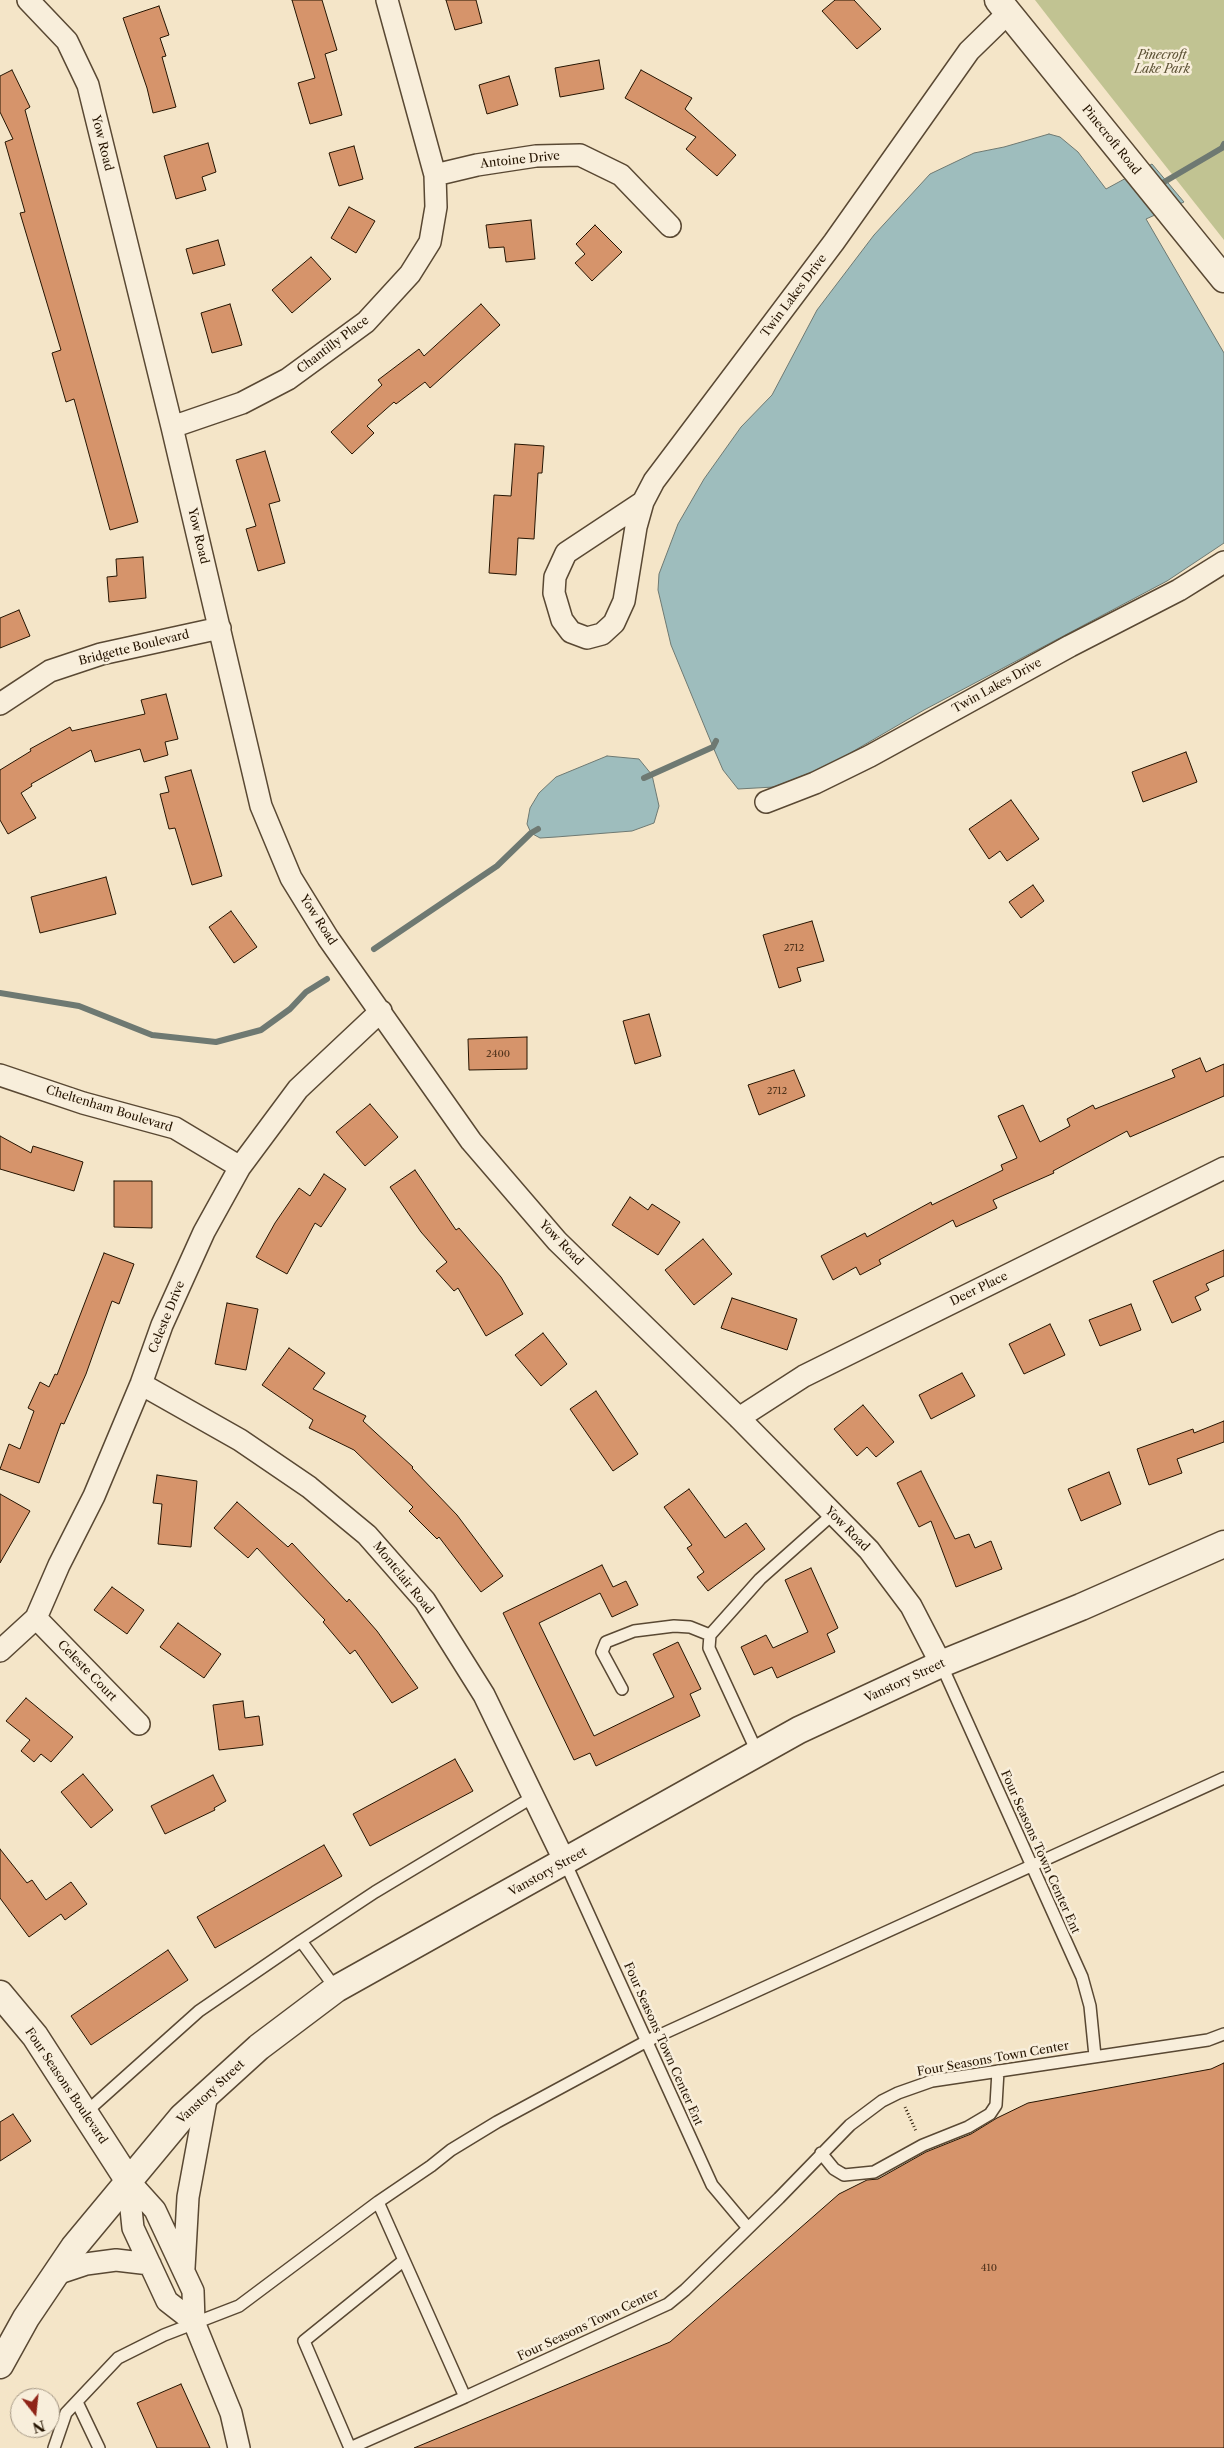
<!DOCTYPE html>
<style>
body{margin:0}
#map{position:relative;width:1224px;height:2448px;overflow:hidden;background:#f4e5c8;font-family:"Libre Caslon Text",serif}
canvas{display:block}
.north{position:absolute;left:10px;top:2388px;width:50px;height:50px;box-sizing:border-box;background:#f8eedb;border:1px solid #a49784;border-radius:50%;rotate:164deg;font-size:14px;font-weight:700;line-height:20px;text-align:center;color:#251401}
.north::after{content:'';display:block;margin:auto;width:18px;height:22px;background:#8f2418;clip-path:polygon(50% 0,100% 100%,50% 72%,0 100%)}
</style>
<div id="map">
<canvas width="1224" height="2448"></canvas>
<div class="north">N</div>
</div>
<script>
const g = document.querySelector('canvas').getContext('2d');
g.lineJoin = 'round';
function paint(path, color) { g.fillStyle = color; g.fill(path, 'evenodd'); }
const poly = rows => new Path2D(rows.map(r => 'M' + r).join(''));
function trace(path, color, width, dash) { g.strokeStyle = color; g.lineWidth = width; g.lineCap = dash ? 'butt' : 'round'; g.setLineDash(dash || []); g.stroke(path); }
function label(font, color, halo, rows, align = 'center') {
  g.font = font + ' "Libre Caslon Text",serif'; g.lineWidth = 5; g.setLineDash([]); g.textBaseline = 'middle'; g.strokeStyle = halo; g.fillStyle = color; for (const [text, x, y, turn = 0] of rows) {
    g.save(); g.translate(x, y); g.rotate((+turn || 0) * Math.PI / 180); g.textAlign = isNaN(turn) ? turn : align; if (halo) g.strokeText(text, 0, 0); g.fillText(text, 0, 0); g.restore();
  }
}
const green = poly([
 [1035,0,1224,0,1224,240,1066,40]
]);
const water = poly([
 [1049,134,1060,137,1078,152,1106,189,1152,164,1184,202,1146,219,1224,353,1224,543,1167,581,924,710,828,766,774,787,738,789,723,770,713,747,671,645,658,590,659,574,678,524,704,479,741,427,772,395,817,310,874,235,930,174,974,153,1004,147,1049,134],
 [607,756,639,759,652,775,659,806,654,823,632,831,556,837,540,838,531,833,527,824,530,808,539,793,556,777,607,756]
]);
const stream = poly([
 [1159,185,1222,148,1224,144],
 [644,778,713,747,716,741],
 [374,949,497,866,531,833,538,829],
 [0,993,79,1006,152,1035,216,1042,261,1030,290,1009,306,992,327,979]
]);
const building = poly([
 [292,0,322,0,337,50,325,54,342,115,310,124,298,83,315,78,292,0],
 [446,0,476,0,482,23,455,30,446,0],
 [835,0,854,0,881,29,857,49,822,11,835,0],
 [159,6,169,35,160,38,166,56,162,57,176,107,153,113,147,88,123,18,159,6],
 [599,60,604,89,560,97,555,68,599,60],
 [12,70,30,107,25,110,138,522,110,530,74,399,66,402,52,353,61,350,20,213,25,212,5,142,13,139,0,112,0,76,12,70],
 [641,70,692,98,685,109,736,155,717,176,686,149,696,137,625,98,641,70],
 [509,76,518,105,487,114,479,85,509,76],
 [208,143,216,172,202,177,206,190,176,199,164,156,208,143],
 [354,146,363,179,339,186,329,153,354,146],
 [349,207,375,221,356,253,331,238,349,207],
 [531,220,535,259,506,262,504,247,489,248,486,225,531,220],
 [595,225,622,252,592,281,575,263,585,254,576,244,595,225],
 [218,240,225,265,193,274,186,249,218,240],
 [311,257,331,279,292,313,272,290,311,257],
 [230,304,242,345,212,353,201,313,230,304],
 [481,304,500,325,430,388,425,382,396,404,394,402,367,426,374,433,352,454,331,432,382,385,378,380,419,349,424,356,481,304],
 [515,444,544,446,542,473,538,473,534,539,518,538,516,575,489,573,494,495,511,496,515,444],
 [265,451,280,501,269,504,285,563,258,571,246,529,256,526,236,460,265,451],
 [143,557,146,598,109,602,107,577,117,576,116,559,143,557],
 [19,610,30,636,0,648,0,618,19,610],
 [166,694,178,739,165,742,168,755,144,762,140,749,95,762,91,750,31,784,32,786,21,793,36,818,8,834,0,820,0,770,31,751,30,749,70,727,72,731,145,714,141,700,166,694],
 [1186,752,1197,782,1143,802,1132,772,1186,752],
 [191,770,222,876,192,885,175,828,169,829,160,794,169,792,165,777,191,770],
 [1011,800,1039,839,1007,861,1000,851,989,859,969,829,1011,800],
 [106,877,116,914,40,933,31,897,106,877],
 [1033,885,1044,901,1021,918,1009,902,1033,885],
 [231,911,257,947,234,963,209,927,231,911],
 [812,921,824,961,797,968,801,981,779,988,763,935,812,921],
 [649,1014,661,1056,635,1064,623,1021,649,1014],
 [527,1037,527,1069,469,1070,468,1039,527,1037],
 [1200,1058,1206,1072,1224,1064,1224,1096,1130,1137,1127,1131,1053,1171,1054,1173,993,1200,997,1208,956,1227,953,1220,879,1260,881,1264,860,1275,856,1267,833,1280,821,1256,865,1233,867,1237,931,1202,932,1205,1003,1170,1001,1165,1017,1158,998,1116,1023,1105,1040,1142,1070,1126,1067,1119,1093,1105,1095,1109,1175,1077,1172,1070,1200,1058],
 [794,1070,805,1096,759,1115,748,1085,794,1070],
 [370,1104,398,1137,365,1166,336,1132,370,1104],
 [0,1136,31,1153,33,1146,83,1162,74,1191,0,1169,0,1136],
 [415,1170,456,1230,459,1228,501,1277,523,1314,486,1336,458,1288,454,1291,436,1271,447,1262,421,1232,390,1187,415,1170],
 [324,1174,346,1189,321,1227,315,1223,287,1274,256,1257,275,1223,299,1188,310,1196,324,1174],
 [114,1181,152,1181,152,1228,114,1227,114,1181],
 [630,1197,648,1210,652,1204,680,1222,658,1255,612,1225,630,1197],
 [703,1239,732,1274,694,1305,665,1270,703,1239],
 [1224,1250,1224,1276,1206,1284,1209,1290,1195,1297,1201,1310,1172,1323,1153,1281,1224,1250],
 [104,1253,134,1264,119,1304,112,1301,86,1374,64,1424,61,1423,39,1483,0,1469,9,1444,20,1449,34,1411,28,1408,40,1382,49,1387,55,1374,57,1375,104,1253],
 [732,1298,797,1319,787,1350,721,1328,732,1298],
 [227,1303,258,1309,246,1370,215,1364,227,1303],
 [1131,1304,1141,1330,1100,1346,1089,1320,1131,1304],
 [1050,1324,1065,1355,1024,1374,1009,1344,1050,1324],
 [543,1333,567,1364,541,1386,515,1355,543,1333],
 [289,1348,325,1373,313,1389,366,1416,363,1421,413,1467,412,1468,457,1515,503,1576,481,1592,439,1537,437,1539,409,1511,413,1507,354,1450,309,1428,313,1420,262,1385,289,1348],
 [962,1373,975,1396,931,1419,919,1395,962,1373],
 [596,1391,638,1454,613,1471,570,1409,596,1391],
 [863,1405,894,1442,876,1457,867,1447,857,1456,834,1429,863,1405],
 [1224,1421,1224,1442,1177,1459,1182,1473,1149,1485,1137,1449,1193,1429,1194,1433,1224,1421],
 [921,1471,955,1539,969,1534,975,1548,991,1541,1002,1569,956,1587,931,1521,919,1527,897,1483,921,1471],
 [1109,1472,1121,1504,1081,1521,1068,1489,1109,1472],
 [157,1475,197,1481,191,1547,158,1544,162,1504,153,1503,157,1475],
 [689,1489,725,1538,746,1523,765,1549,708,1591,697,1577,704,1572,687,1548,692,1545,664,1507,689,1489],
 [0,1494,30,1511,0,1563,0,1494],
 [237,1502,288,1547,292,1543,347,1602,349,1599,377,1631,418,1688,392,1703,355,1650,350,1654,323,1622,325,1620,257,1548,248,1558,214,1528,237,1502],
 [602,1565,613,1587,626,1581,638,1605,612,1617,600,1593,539,1623,594,1736,674,1697,653,1654,678,1642,701,1689,690,1694,700,1716,596,1766,590,1753,574,1760,503,1613,602,1565],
 [811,1568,838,1628,827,1634,835,1652,777,1678,772,1667,754,1675,741,1647,766,1635,773,1648,808,1632,785,1580,811,1568],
 [112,1587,144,1610,127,1634,94,1610,112,1587],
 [178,1623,221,1654,204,1678,160,1647,178,1623],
 [26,1698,73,1737,51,1762,41,1754,34,1762,21,1751,30,1740,6,1721,26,1698],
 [243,1701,245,1718,259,1716,263,1745,219,1750,213,1705,243,1701],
 [455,1759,473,1791,370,1846,353,1814,455,1759],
 [83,1774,113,1810,91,1828,61,1792,83,1774],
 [213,1775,226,1801,214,1808,215,1810,165,1834,151,1806,213,1775],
 [324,1845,342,1876,215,1948,197,1917,324,1845],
 [0,1849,27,1883,32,1880,46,1900,71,1882,87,1904,65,1920,61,1914,29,1937,0,1898,0,1849],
 [168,1950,188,1980,91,2045,71,2016,168,1950],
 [1224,2063,1224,2448,414,2448,670,2342,839,2194,867,2180,878,2179,926,2152,971,2134,997,2118,1028,2103,1211,2069,1224,2063],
 [13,2114,31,2141,0,2161,0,2122,13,2114],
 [181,2384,210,2448,157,2448,137,2403,181,2384]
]);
const path = poly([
 [905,2107,916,2131]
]);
const service = poly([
 [941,1664,1082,1977,1090,2006,1095,2056],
 [622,1689,602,1652,606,1642,634,1631,674,1626,690,1627,710,1635],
 [758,1754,709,1648,710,1635,760,1579,833,1514],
 [565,1862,712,2185,748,2228],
 [336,1989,301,1941,375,1892,533,1797],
 [85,2113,199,2011,301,1941],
 [821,2153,834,2169,844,2175,874,2172,923,2145,968,2127,990,2114,996,2105,998,2071],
 [378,2202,431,2166,451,2150,497,2122,647,2041,1224,1778],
 [403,2261,304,2341,350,2448,465,2397],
 [77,2402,99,2448],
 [54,2448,66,2413,118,2358,164,2335,239,2306,378,2202,465,2397,668,2304,685,2290,779,2198,850,2125,882,2101,898,2093,932,2081,1208,2040,1224,2034]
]);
const minor = poly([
 [28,0,67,41,88,85,172,427,261,806,291,878,328,938,471,1141,557,1241,739,1418,869,1550,911,1606,941,1664],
 [435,175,477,165,536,156,580,155,621,175,670,226],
 [172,427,242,403,288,379,366,322,410,274,430,242,436,207,435,175,387,0],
 [643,502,566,553,555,577,554,593,562,620,571,632,587,638,602,634,614,623,624,601,636,527,643,502,654,481,834,242,969,51,1008,13],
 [0,704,50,671,101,654,220,628],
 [766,802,815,783,870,756,1070,646,1179,590,1224,562],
 [0,1075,83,1103,175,1128,240,1167],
 [141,1384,240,1440,309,1487,367,1535,425,1601,484,1695,565,1862],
 [739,1418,804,1376,1224,1168],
 [36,1618,139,1724],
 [0,1651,36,1618,59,1565,94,1496,141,1384,162,1325,204,1232,240,1167,298,1089,381,1011],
 [128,2180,155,2210,193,2291,194,2322,231,2413,239,2448],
 [128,2180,133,2228,167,2301,194,2322],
 [184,2268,188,2197,207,2094],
 [56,2274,86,2264,116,2260,150,2264]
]);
const tertiary = poly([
 [998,0,1224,279],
 [0,1994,35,2036,128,2180],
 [0,2365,26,2318,74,2247,182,2117,259,2047,336,1989,799,1730,941,1664,1081,1607,1224,1544]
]);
const numberNames = [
 ["2712",794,948],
 ["2400",498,1054],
 ["2712",777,1091],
 ["410",989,2268]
];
const parkNames = [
 ["Pinecroft",1162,56],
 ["Lake Park",1162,70]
];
const streetNames = [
 ["Pinecroft Road",1111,140,51],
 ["Yow Road",102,143,76],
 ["Antoine Drive",520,160,-6],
 ["Twin Lakes Drive",794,296,-53],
 ["Chantilly Place",333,345,-37],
 ["Yow Road",198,536,77],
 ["Bridgette Boulevard",134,648,-14],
 ["Twin Lakes Drive",997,686,-29],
 ["Yow Road",318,920,57],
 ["Cheltenham Boulevard",109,1109,17],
 ["Yow Road",561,1243,46],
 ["Deer Place",979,1289,-26],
 ["Celeste Drive",167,1317,-68],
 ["Yow Road",847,1529,45],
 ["Montclair Road",403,1578,51],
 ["Celeste Court",87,1671,46],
 ["Vanstory Street",905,1681,-25],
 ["Four Seasons Town Center Ent",1040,1852,66],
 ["Vanstory Street",548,1872,-29],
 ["Four Seasons Town Center Ent",663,2044,66],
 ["Four Seasons Town Center",993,2059,-10],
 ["Four Seasons Boulevard",66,2086,56],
 ["Vanstory Street",211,2092,-43],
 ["Four Seasons Town Center",588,2325,-25]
];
paint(green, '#c1c392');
paint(water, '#9ebdbd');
trace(water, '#6e7972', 1);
trace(stream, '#6e7972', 6);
paint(building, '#d6946b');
trace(building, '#251401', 1);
trace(service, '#594833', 14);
trace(minor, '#594833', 24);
trace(tertiary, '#594833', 29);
trace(path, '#251401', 3, [1, 2.5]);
trace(service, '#f8eedb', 11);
trace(minor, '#f8eedb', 21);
trace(tertiary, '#f8eedb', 26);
label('10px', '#51341c', null, numberNames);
label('italic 12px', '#5c5134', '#f8eedb', parkNames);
label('12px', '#251401', '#f8eedb', streetNames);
</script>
